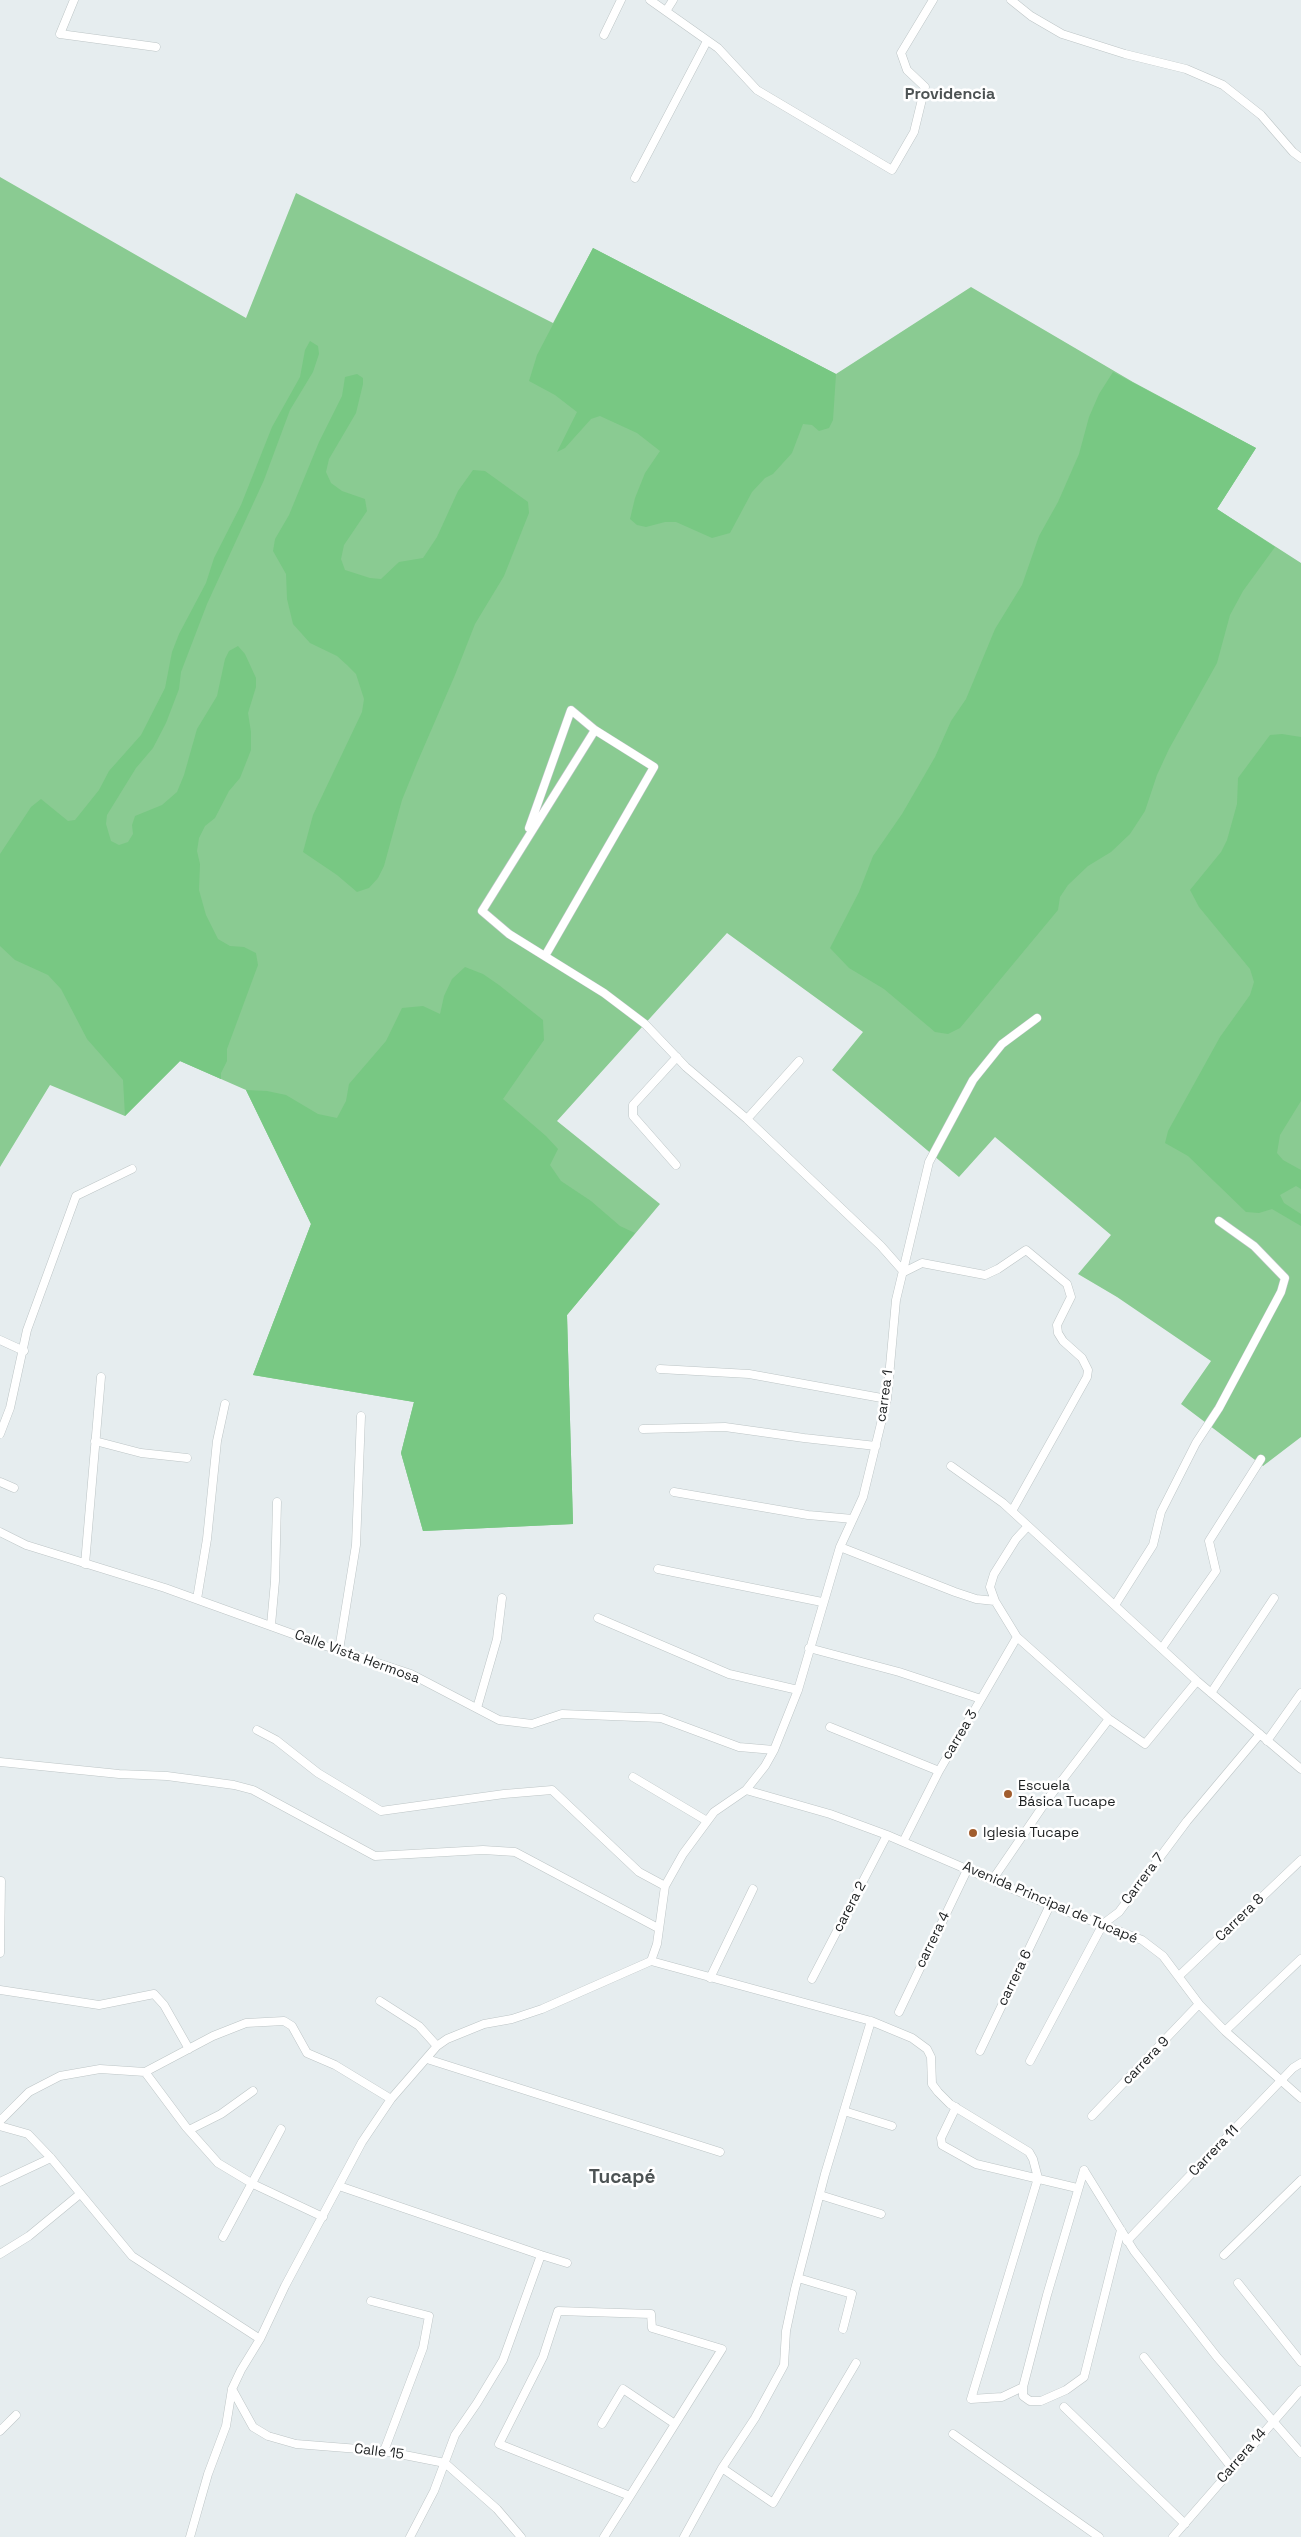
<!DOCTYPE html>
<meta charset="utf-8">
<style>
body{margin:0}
canvas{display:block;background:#e6edef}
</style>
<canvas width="1301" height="2537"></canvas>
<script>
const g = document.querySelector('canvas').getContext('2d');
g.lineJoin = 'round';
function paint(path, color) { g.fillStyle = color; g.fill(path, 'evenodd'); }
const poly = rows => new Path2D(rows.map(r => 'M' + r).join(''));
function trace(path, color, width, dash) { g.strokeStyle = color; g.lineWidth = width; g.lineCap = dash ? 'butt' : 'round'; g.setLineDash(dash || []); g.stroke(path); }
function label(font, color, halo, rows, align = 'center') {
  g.font = font + ' "Space Grotesk",sans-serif'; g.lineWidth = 5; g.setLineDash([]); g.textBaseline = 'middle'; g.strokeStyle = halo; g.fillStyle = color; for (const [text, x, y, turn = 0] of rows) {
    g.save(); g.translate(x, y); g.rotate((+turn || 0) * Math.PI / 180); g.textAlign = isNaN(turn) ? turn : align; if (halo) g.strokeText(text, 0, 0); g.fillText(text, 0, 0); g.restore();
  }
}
const green = poly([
 [0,177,246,318,296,193,553,323,593,248,836,374,971,287,1133,382,1256,448,1217,509,1301,563,1301,1437,1263,1466,1181,1404,1211,1361,1117,1297,1078,1274,1111,1235,995,1137,959,1177,832,1070,863,1032,727,933,557,1121,660,1204,567,1315,573,1524,423,1531,401,1453,414,1402,253,1375,311,1224,246,1090,180,1061,125,1116,50,1085,0,1167]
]);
const forest = poly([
 [593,248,836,374,833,420,829,428,819,431,812,425,803,424,792,453,773,474,765,478,752,492,730,533,712,538,676,522,665,522,646,527,637,525,630,519,635,498,645,473,660,451,637,433,600,416,591,419,565,448,557,452,577,412,555,395,529,381,537,355],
 [310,341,318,346,319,354,313,372,290,410,264,480,207,604,181,672,179,689,166,723,153,748,136,768,107,815,106,824,111,841,119,845,128,842,133,834,132,825,135,816,162,805,177,792,184,775,197,729,217,696,225,659,229,651,238,646,245,654,256,678,256,687,248,713,251,732,251,750,240,778,229,791,215,818,205,826,199,838,197,851,200,864,199,890,206,915,218,939,230,946,244,947,256,953,258,965,227,1049,227,1061,221,1073,221,1079,180,1061,125,1116,123,1080,87,1039,61,989,48,975,15,960,0,946,0,854,31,807,41,799,68,821,75,820,99,790,109,771,141,735,165,688,172,652,179,634,206,583,214,558,241,505,272,427,300,377,305,350],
 [1113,372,1256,448,1217,509,1275,547,1243,591,1230,615,1217,663,1169,749,1157,775,1145,811,1130,834,1111,852,1088,866,1068,885,1060,897,1058,910,960,1028,948,1034,935,1032,884,989,849,968,830,948,859,892,873,856,902,814,935,757,951,721,966,699,995,629,1022,585,1039,536,1058,502,1079,454,1089,417,1099,394],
 [357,374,363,378,363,384,356,413,329,459,326,472,331,483,342,491,365,499,367,511,344,545,341,559,345,570,370,578,381,579,399,562,423,558,437,537,458,491,473,470,485,471,528,502,529,513,504,576,475,624,455,675,417,763,402,800,384,866,378,878,369,888,357,892,337,875,303,852,313,815,362,712,364,699,356,674,347,665,337,656,310,643,293,624,287,599,286,574,273,551,275,539,289,515,319,442,342,396,345,377],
 [1282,734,1301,737,1301,1101,1280,1135,1277,1153,1283,1160,1301,1170,1301,1189,1296,1186,1280,1195,1284,1203,1301,1214,1301,1226,1272,1209,1259,1213,1246,1212,1188,1156,1165,1143,1168,1131,1220,1037,1250,995,1254,982,1250,969,1199,907,1190,890,1221,852,1227,840,1237,804,1238,778,1270,735],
 [465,967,483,974,499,985,543,1020,544,1040,503,1099,546,1136,558,1149,550,1165,561,1181,591,1201,620,1226,635,1233,567,1315,573,1524,423,1531,401,1453,414,1402,253,1375,311,1224,246,1090,267,1091,286,1095,318,1114,337,1118,346,1101,349,1084,386,1041,402,1008,423,1006,440,1014,444,996,452,979]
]);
const minor = poly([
 [74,0,60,34,156,47],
 [650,0,718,48,757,90,892,170,914,132,925,87,907,70,901,53,933,0],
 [1011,0,1031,16,1062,34,1125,54,1186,69,1223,85,1261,115,1293,152,1301,158],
 [666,11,673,0],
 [604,35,621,0],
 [635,178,707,41],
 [529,828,571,710,595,730],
 [545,956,654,767,595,730,482,911,509,934,604,993,645,1024,686,1067,747,1119,881,1246,904,1272,922,1263,985,1275,998,1269,1026,1250,1067,1284,1071,1297,1057,1325,1058,1333,1063,1341,1082,1358,1088,1370,1087,1377,1012,1511],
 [747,1119,799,1061],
 [676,1165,633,1116,633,1105,677,1057],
 [0,1340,24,1351],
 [660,1369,749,1374,887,1399],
 [643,1429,725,1427,804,1438,876,1446],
 [0,1434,10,1408,27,1330,76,1196,132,1169],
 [95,1441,141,1453,187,1458],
 [951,1466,1003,1503,1197,1681,1301,1769],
 [0,1482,14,1488],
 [674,1492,808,1515,853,1519],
 [0,1532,26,1545,165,1588,326,1646,411,1674,499,1720,532,1724,562,1714,661,1718,739,1747,774,1750],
 [840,1547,955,1592,976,1599,995,1601,1017,1637,1109,1719,1145,1744,1197,1681],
 [85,1564,101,1377],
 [658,1569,822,1602],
 [197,1599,207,1539,217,1441,225,1404],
 [995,1601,990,1587,994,1574,1016,1539,1028,1526],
 [1115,1605,1153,1545,1161,1512,1196,1443,1219,1408,1281,1292,1285,1278,1254,1246,1219,1221],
 [598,1618,729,1674,798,1690],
 [271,1625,275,1581,277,1502],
 [809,1648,899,1672,981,1699,1017,1637],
 [1162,1648,1216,1571,1209,1541,1261,1459],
 [339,1650,356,1545,361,1416],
 [1211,1693,1274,1598],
 [477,1708,497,1639,502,1598],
 [830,1727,939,1771,903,1842],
 [257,1730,276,1740,318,1773,381,1811,504,1794,552,1790,639,1872,665,1886],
 [1267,1741,1301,1693],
 [0,1762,119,1774,167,1776,234,1785,253,1790,375,1856,483,1850,515,1852,658,1928],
 [939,1771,981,1699],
 [633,1777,707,1821],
 [746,1790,830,1814,887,1835,1050,1905,1142,1940,1163,1956,1199,2004,1225,2031,1301,2098],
 [993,1879,1047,1800,1109,1719],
 [0,1953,1,1881],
 [651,1961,871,2021,825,2174,795,2289,786,2331,784,2365,755,2418,722,2468,684,2537],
 [1179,1976,1301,1860],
 [710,1978,753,1889],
 [812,1979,887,1835],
 [0,1990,99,2005,154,1994,164,2005,189,2049],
 [380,2001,419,2026,437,2046],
 [899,2012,968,1868],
 [871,2021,912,2038,927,2049,931,2057,932,2084,938,2092,950,2104,1029,2152,1033,2159,1038,2178,971,2399,1002,2397,1023,2387],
 [1225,2031,1301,1959],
 [980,2051,1050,1905],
 [427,2059,720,2152],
 [1030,2061,1103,1924,1119,1912,1187,1821,1260,1734],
 [145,2072,186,2127,218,2163,253,2184,323,2217],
 [956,2107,941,2138,942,2145,976,2164,1077,2188],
 [844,2111,892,2126],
 [1092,2116,1199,2004],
 [0,2121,29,2092,60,2076,100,2069,145,2072,213,2036,246,2023,284,2021,292,2026,307,2053,335,2065,391,2099],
 [0,2126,28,2134,51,2158,132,2256,260,2339],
 [189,2130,221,2114,253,2091],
 [1084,2170,1047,2295,1023,2387,1023,2396,1030,2401,1041,2401,1066,2390,1084,2377,1121,2230],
 [1084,2170,1134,2251,1217,2357,1301,2453],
 [0,2182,51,2158],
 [339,2186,541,2255,503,2360,477,2403,455,2435,434,2491,410,2537],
 [820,2195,881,2214],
 [223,2237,281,2129],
 [1127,2241,1293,2068,1301,2063],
 [0,2254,29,2236,80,2194],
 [541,2255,567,2263],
 [1224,2255,1301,2180],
 [798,2278,852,2294,843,2329],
 [1238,2283,1301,2362],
 [371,2301,429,2316,423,2348,384,2451],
 [1144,2357,1232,2468],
 [232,2389,253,2427,268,2436,296,2444,384,2451,445,2463,497,2509,521,2537],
 [1064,2407,1185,2524],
 [602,2424,623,2389,675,2424],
 [0,2431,16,2415],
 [953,2434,1099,2537],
 [722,2468,773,2503,856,2363],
 [190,2537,208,2474,226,2426,232,2389,241,2370,260,2339,285,2286,362,2142,391,2099,437,2046,447,2039,484,2024,512,2019,542,2009,651,1961,657,1944,665,1886,683,1854,714,1812,746,1790,765,1766,774,1750,798,1690,840,1547,863,1497,887,1399,896,1300,929,1162,973,1080,1002,1044,1037,1018],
 [604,2537,630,2496,722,2349,652,2328,651,2314,558,2311,543,2357,499,2444,630,2496],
 [1173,2537,1301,2390]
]);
const markers = [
 [1008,1794,5,"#a15d2e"],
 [973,1833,5,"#a15d2e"]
];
const streetNames = [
 ["carrea 1",885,1396,-82],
 ["Calle Vista Hermosa",357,1657,20],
 ["carrea 3",960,1735,-59],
 ["Carrera 7",1143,1879,-53],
 ["Avenida Principal de Tucapé",1050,1903,23],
 ["carera 2",850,1907,-62],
 ["Carrera 8",1240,1918,-44],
 ["carrera 4",933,1940,-64],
 ["carrera 6",1015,1978,-64],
 ["carrera 9",1146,2061,-46],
 ["Carrera 11",1214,2151,-46],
 ["Calle 15",379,2452,7],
 ["Carrera 14",1242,2456,-49]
];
const poiNames = [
 ["Escuela",1018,1786],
 ["Básica Tucape",1018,1802],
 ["Iglesia Tucape",983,1833]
];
const quarterNames = [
 ["Providencia",950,95]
];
const districtNames = [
 ["Tucapé",622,2178]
];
paint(green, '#8acb92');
paint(forest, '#78c883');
trace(minor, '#bdc5c6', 9);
trace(minor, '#fff', 8);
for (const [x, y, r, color] of markers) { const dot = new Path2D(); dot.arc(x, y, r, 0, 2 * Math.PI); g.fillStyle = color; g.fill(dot); trace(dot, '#fff', 2); }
label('14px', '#1c1f20', '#fff', streetNames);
label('14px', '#1c1f20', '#fff', poiNames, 'left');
label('bold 16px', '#4d5354', '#fff', quarterNames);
label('bold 19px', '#4d5354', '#fff', districtNames);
</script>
